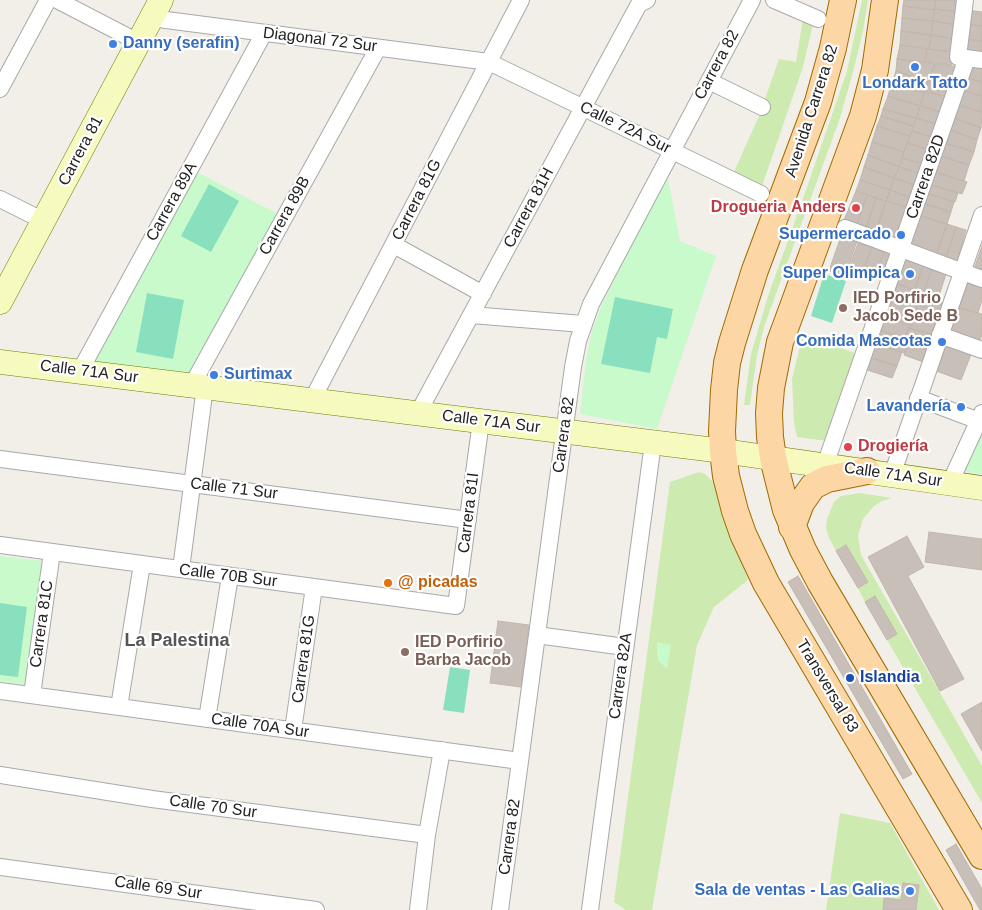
<!DOCTYPE html>
<meta charset="utf-8">
<style>
body{margin:0}
canvas{display:block;background:#f2efe9}
</style>
<canvas width="982" height="910"></canvas>
<script>
const g = document.querySelector('canvas').getContext('2d');
g.lineJoin = 'round';
function paint(path, color) { g.fillStyle = color; g.fill(path, 'evenodd'); }
const poly = rows => new Path2D(rows.map(r => 'M' + r).join(''));
function trace(path, color, width, dash) { g.strokeStyle = color; g.lineWidth = width; g.lineCap = dash ? 'butt' : 'round'; g.setLineDash(dash || []); g.stroke(path); }
function label(font, color, halo, rows, align = 'center') {
  g.font = font + ' Helvetica,sans-serif'; g.lineWidth = 4.5; g.setLineDash([]); g.textBaseline = 'middle'; g.strokeStyle = halo; g.fillStyle = color; for (const [text, x, y, turn = 0] of rows) {
    g.save(); g.translate(x, y); g.rotate((+turn || 0) * Math.PI / 180); g.textAlign = isNaN(turn) ? turn : align; if (halo) g.strokeText(text, 0, 0); g.fillText(text, 0, 0); g.restore();
  }
}
const grass = poly([
 [862,0,868,0,863,31,853,72,840,118,764,327,757,355,750,405,744,405,751,354,768,296,805,193,847,71],
 [803,18,813,24,803,67,761,189,732,176,759,116,779,59,796,62],
 [803,334,857,354,827,441,797,437,794,422,792,379],
 [699,472,705,474,714,483,748,580,714,607,697,645,652,910,626,910,614,902,670,482],
 [860,493,892,498,882,501,874,506,863,519,858,536,861,555,982,766,982,803,887,640,897,634,875,597,865,602,858,588,868,582,846,545,836,551,829,538,826,528,827,519,834,502,841,496],
 [840,813,890,823,939,910,826,910]
]);
const park = poly([
 [197,172,280,215,192,379,93,365],
 [667,173,680,241,716,256,657,429,580,414,586,360,592,330,601,307],
 [982,423,982,474,961,471],
 [0,556,43,561,27,685,0,681],
 [657,642,671,645,667,669,659,661,657,655]
]);
const pitch = poly([
 [209,184,239,201,211,252,181,236],
 [824,274,846,281,832,323,811,316],
 [147,293,184,300,173,359,136,352],
 [615,297,673,309,667,339,657,337,650,373,601,364],
 [0,603,27,607,18,677,0,675],
 [450,667,470,670,464,713,443,710]
]);
const building = poly([
 [904,0,936,0,934,10,903,6,904,0],
 [936,0,961,0,959,12,934,9,936,0],
 [903,6,934,10,933,21,902,18,903,6],
 [934,9,959,12,957,25,933,21,934,9],
 [967,10,982,12,982,26,966,24,967,10],
 [902,18,933,21,931,35,901,31,902,18],
 [933,21,957,25,955,39,931,35,933,21],
 [966,24,982,26,982,41,964,39,966,24],
 [901,31,931,35,929,49,900,45,901,31],
 [931,35,955,39,953,52,929,49,931,35],
 [964,39,982,41,982,59,962,57,964,39],
 [900,45,927,49,925,62,897,59,900,45],
 [927,49,953,52,952,65,925,62,927,49],
 [897,59,935,64,928,82,896,71,897,59],
 [935,64,961,67,955,85,930,77,935,64],
 [971,65,982,66,982,82,966,78,971,65],
 [896,71,928,82,924,93,892,82,896,71],
 [930,77,955,85,950,98,925,91,930,77],
 [966,78,982,82,982,96,962,90,966,78],
 [892,82,924,93,920,106,888,96,892,82],
 [962,90,982,96,982,112,959,105,962,90],
 [925,91,950,98,944,113,920,106,925,91],
 [888,96,920,106,916,118,883,109,888,96],
 [959,105,982,112,981,128,954,118,959,105],
 [920,106,944,113,939,125,916,118,920,106],
 [883,109,916,118,913,126,881,116,883,109],
 [881,116,913,126,910,136,877,126,881,116],
 [916,118,939,125,935,138,912,131,916,118],
 [954,118,981,128,977,140,950,130,954,118],
 [877,126,910,136,904,152,872,142,877,126],
 [950,130,977,140,974,152,945,143,950,130],
 [912,131,935,138,931,150,907,143,912,131],
 [872,142,904,152,899,167,868,155,872,142],
 [907,143,931,150,925,164,902,158,907,143],
 [945,143,974,152,969,165,941,156,945,143],
 [868,155,899,167,894,178,864,167,868,155],
 [941,156,969,165,964,181,935,172,941,156],
 [902,158,925,164,921,174,899,167,902,158],
 [864,167,894,178,890,190,860,180,864,167],
 [899,167,921,174,917,186,894,178,899,167],
 [935,172,967,182,962,194,929,184,935,172],
 [894,178,917,186,913,199,890,190,894,178],
 [860,180,890,190,886,201,856,191,860,180],
 [929,184,958,193,955,202,926,193,929,184],
 [890,190,913,199,910,208,886,201,890,190],
 [856,191,867,195,857,224,844,220,856,191],
 [926,193,954,202,951,212,922,203,926,193],
 [867,195,876,198,866,228,857,224,867,195],
 [876,198,886,201,876,232,866,228,876,198],
 [886,201,912,209,902,240,876,232,886,201],
 [922,203,951,212,947,224,918,215,922,203],
 [918,215,947,224,936,255,907,245,918,215],
 [947,224,956,227,946,258,936,255,947,224],
 [956,227,966,230,957,261,946,258,956,227],
 [842,233,858,238,845,277,829,271,842,233],
 [858,243,872,248,862,273,849,268,858,243],
 [873,243,886,247,874,278,862,273,873,243],
 [982,246,982,271,974,269,982,246],
 [886,247,896,250,885,282,874,278,886,247],
 [905,257,924,264,914,290,895,283,905,257],
 [924,264,933,267,918,305,910,303,924,264],
 [933,266,947,271,937,302,922,297,933,266],
 [969,279,982,283,982,300,978,313,959,308,969,279],
 [895,283,914,290,910,303,891,296,895,283],
 [891,296,918,305,912,325,883,317,891,296],
 [922,297,946,304,944,313,918,305,922,297],
 [918,305,944,313,940,325,914,317,918,305],
 [959,308,982,314,982,334,979,344,950,335,959,308],
 [883,317,910,325,905,338,879,330,883,317],
 [914,317,942,325,938,336,909,328,910,325,912,325,914,317],
 [909,328,934,335,931,341,906,334,909,328],
 [879,330,909,339,905,353,874,343,879,330],
 [906,334,931,341,929,350,907,344,909,339,905,338,906,334],
 [874,343,902,352,897,366,868,357,874,343],
 [946,343,972,352,961,380,936,371,946,343],
 [907,344,930,351,926,363,904,355,907,344],
 [868,357,897,366,892,378,864,369,868,357],
 [929,532,982,539,982,570,925,562,929,532],
 [907,536,924,567,908,576,964,679,940,691,868,557,907,536],
 [846,545,868,582,858,588,836,551,846,545],
 [798,576,912,774,903,779,788,582,798,576],
 [875,596,897,634,887,640,865,602,875,596],
 [498,621,529,625,521,687,490,683,498,621],
 [982,702,982,751,961,714,982,702],
 [956,844,982,889,982,910,980,910,946,850,956,844],
 [903,883,919,885,916,910,883,910,884,898,901,900,903,883]
]);
const street = poly([
 [57,0,138,42],
 [774,0,818,19],
 [965,0,958,57,982,60],
 [151,18,489,62,761,194],
 [709,81,762,107],
 [0,89,48,0],
 [0,199,44,221],
 [845,228,982,279],
 [394,245,483,294],
 [471,315,583,324],
 [940,335,982,350],
 [80,371,264,33],
 [192,385,378,48],
 [918,398,979,421],
 [312,400,521,0],
 [418,413,639,4,647,0],
 [0,459,468,520],
 [825,465,967,58],
 [892,475,982,215],
 [950,483,982,413],
 [0,545,456,606,481,421],
 [181,569,205,387],
 [537,635,625,647],
 [0,691,520,761],
 [32,695,52,552],
 [119,707,142,564],
 [207,719,230,576],
 [293,730,314,587],
 [0,775,152,799,427,835],
 [0,867,316,910],
 [418,910,427,835,442,750],
 [500,910,573,367,578,341,591,304,752,0],
 [590,910,653,443]
]);
const secondary = poly([
 [0,302,161,0],
 [0,362,723,451,982,488]
]);
const primary = poly([
 [843,0,833,48,818,102,755,270,732,343,727,363,724,390,722,431,723,451,726,476,735,511,743,534,766,583,959,910],
 [885,0,875,70,863,116,780,342,771,388,769,413,770,437,773,458,786,510,803,550,820,582,982,856],
 [792,527,801,503,813,486,827,479,867,471]
]);
const markers = [
 [113,44,5,"#3f7fe0"],
 [915,67,5,"#3f7fe0"],
 [856,208,5,"#e0444e"],
 [901,235,5,"#3f7fe0"],
 [910,274,5,"#3f7fe0"],
 [843,308,5,"#8d6e63"],
 [942,342,5,"#3f7fe0"],
 [214,375,5,"#3f7fe0"],
 [961,407,5,"#3f7fe0"],
 [848,447,5,"#e0444e"],
 [388,583,5,"#e8710a"],
 [405,652,5,"#8d6e63"],
 [850,678,5,"#1a4fb4"],
 [910,891,5,"#3f7fe0"]
];
const streetNames = [
 ["Diagonal 72 Sur",320,40,7],
 ["Carrera 82",717,65,-62],
 ["Avenida Carrera 82",812,111,-72],
 ["Calle 72A Sur",625,128,26],
 ["Carrera 81",81,151,-62],
 ["Carrera 82D",926,177,-71],
 ["Carrera 81G",417,200,-63],
 ["Carrera 89A",172,202,-61],
 ["Carrera 81H",529,208,-62],
 ["Carrera 89B",285,216,-61],
 ["Calle 71A Sur",89,372,7],
 ["Calle 71A Sur",491,422,7],
 ["Carrera 82",564,435,-82],
 ["Calle 71A Sur",893,475,8],
 ["Calle 71 Sur",234,489,7],
 ["Carrera 81I",469,513,-83],
 ["Calle 70B Sur",228,576,7],
 ["Carrera 81C",42,624,-82],
 ["Carrera 81G",304,659,-82],
 ["Carrera 82A",621,676,-82],
 ["Transversal 83",827,686,59],
 ["Calle 70A Sur",260,726,8],
 ["Calle 70 Sur",213,807,8],
 ["Carrera 82",510,837,-82],
 ["Calle 69 Sur",158,888,8]
];
const shopNames = [
 ["Danny (serafin)",123,44,"left"],
 ["Londark Tatto",915,84,"center"],
 ["Supermercado",891,235],
 ["Super Olimpica",900,274],
 ["Comida Mascotas",932,342],
 ["Surtimax",224,375,"left"],
 ["Lavandería",951,407],
 ["Sala de ventas - Las Galias",900,891]
];
const healthNames = [
 ["Drogueria Anders",846,208],
 ["Drogiería",858,447,"left"]
];
const educationNames = [
 ["IED Porfirio",853,299],
 ["Jacob Sede B",853,317],
 ["IED Porfirio",415,643],
 ["Barba Jacob",415,661]
];
const foodNames = [
 ["@ picadas",398,583]
];
const transitNames = [
 ["Islandia",860,678]
];
const neighbourhoodNames = [
 ["La Palestina",177,641]
];
paint(grass, '#cdebb0');
paint(park, '#c8facc');
paint(pitch, '#88e0be');
paint(building, '#c7bfb8');
trace(building, '#c4b6ab', 1);
trace(street, '#a9a9a9', 18);
trace(secondary, '#707d05', 25);
trace(primary, '#a06b00', 28);
trace(street, '#fff', 16);
trace(secondary, '#f7fabf', 24);
trace(primary, '#fcd6a4', 26);
for (const [x, y, r, color] of markers) { const dot = new Path2D(); dot.arc(x, y, r, 0, 2 * Math.PI); g.fillStyle = color; g.fill(dot); trace(dot, '#fff', 2); }
label('16px', '#222', '#fff', streetNames);
label('bold 16px', '#366cbe', '#fff', shopNames, 'right');
label('bold 16px', '#be3a42', '#fff', healthNames, 'right');
label('bold 16px', '#785e54', '#fff', educationNames, 'left');
label('bold 16px', '#c56008', '#fff', foodNames, 'left');
label('bold 16px', '#164399', '#fff', transitNames, 'left');
label('bold 18px', '#555', '#fff', neighbourhoodNames);
</script>
